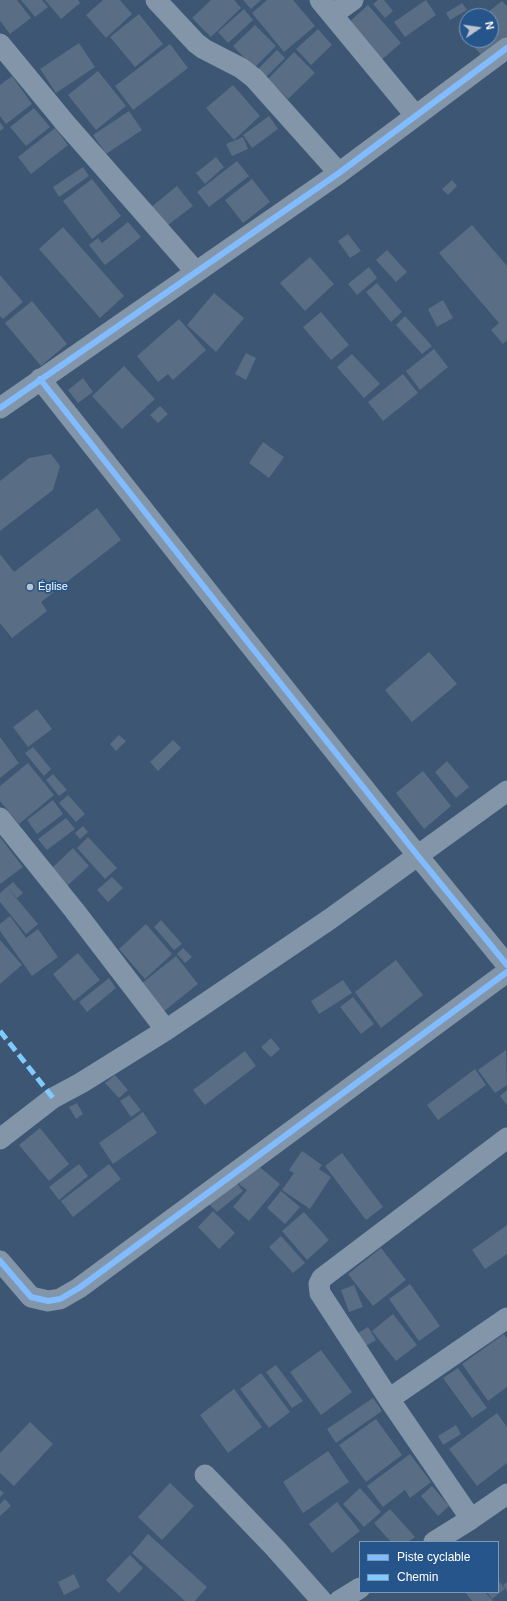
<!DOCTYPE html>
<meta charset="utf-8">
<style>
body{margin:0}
#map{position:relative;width:507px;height:1601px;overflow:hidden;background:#3c5673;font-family:Helvetica,sans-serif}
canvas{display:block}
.legend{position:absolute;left:359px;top:1541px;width:140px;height:52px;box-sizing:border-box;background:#25558a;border:1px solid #7c99b9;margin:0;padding:5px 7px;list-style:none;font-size:12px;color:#fff}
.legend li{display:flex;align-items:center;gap:8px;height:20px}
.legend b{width:20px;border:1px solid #7c99b9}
.north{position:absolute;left:459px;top:8px;width:40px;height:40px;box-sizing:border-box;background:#25558a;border:1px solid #7c99b9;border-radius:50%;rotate:77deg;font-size:11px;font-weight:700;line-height:16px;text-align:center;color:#fff}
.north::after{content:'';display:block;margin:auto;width:14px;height:18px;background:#bbc4ce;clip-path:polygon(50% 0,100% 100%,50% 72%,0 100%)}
</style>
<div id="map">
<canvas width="507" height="1601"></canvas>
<ul class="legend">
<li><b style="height:5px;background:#80bcff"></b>Piste cyclable</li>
<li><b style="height:5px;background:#80caff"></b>Chemin</li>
</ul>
<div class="north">N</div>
</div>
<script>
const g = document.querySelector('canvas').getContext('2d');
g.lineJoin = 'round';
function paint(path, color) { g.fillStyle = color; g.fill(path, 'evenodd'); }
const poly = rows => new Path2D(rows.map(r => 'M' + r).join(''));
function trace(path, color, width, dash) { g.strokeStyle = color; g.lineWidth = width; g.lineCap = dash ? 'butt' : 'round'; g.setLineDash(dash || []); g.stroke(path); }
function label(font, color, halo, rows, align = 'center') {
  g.font = font + ' Helvetica,sans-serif'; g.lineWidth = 3.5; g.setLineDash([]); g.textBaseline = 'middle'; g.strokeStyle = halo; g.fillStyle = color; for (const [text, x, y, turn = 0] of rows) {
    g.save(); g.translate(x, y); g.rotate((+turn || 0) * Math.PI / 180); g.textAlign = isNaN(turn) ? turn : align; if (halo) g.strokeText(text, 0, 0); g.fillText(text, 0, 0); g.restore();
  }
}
const building = poly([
 [0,0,17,0,31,18,10,34,0,21],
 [21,0,42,0,48,7,35,17],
 [45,0,78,0,80,3,61,19],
 [103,0,120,0,132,14,106,38,86,15],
 [211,0,234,0,241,8,211,37,192,18],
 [243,0,261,0,251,9],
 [267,0,293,0,315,26,284,52,252,13],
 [378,0,384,0,393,11,385,18,373,4],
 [426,0,436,15,405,37,394,22],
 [502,1,507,6,507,40,484,59,469,40,491,40,491,16,483,16],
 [462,3,467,10,450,20,446,13],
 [368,5,401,43,379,62,347,24],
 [244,9,253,20,228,43,218,32],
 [139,14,163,44,135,67,110,37],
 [255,25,276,46,254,68,233,46],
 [318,29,332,45,311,65,296,49],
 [467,29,467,37,463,32],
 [79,43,95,67,56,93,40,69],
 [170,44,188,68,133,110,115,86],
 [277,50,285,58,265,78,257,70],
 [294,52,315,73,288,99,268,79],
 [98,71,126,106,96,130,68,95],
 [12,76,32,104,6,124,0,116,0,85],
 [233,85,260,116,234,140,206,108],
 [34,108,50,127,26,146,10,127],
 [129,111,142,130,106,154,93,135],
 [269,116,278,129,252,148,243,135],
 [0,122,4,128,0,131],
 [55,128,68,145,31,174,18,157],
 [243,137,248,149,232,156,226,144],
 [216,157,224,167,205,184,196,173],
 [237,161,249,176,209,207,197,192],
 [83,167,89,176,59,197,53,187],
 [92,179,121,216,92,239,63,201],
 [252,179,270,202,243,223,225,200],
 [452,180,457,186,448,195,442,189],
 [177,186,193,206,160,231,145,212],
 [128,222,141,237,105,265,89,245,98,238,102,243],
 [472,225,507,266,507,340,503,344,491,330,499,323,439,253],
 [63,227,124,296,100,318,39,249],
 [348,234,361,251,350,258,338,241],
 [387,250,407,272,396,282,376,260],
 [310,257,334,284,305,311,280,283],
 [369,267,377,278,357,295,348,284],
 [0,275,23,302,3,319,0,316],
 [377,283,402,312,391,322,366,292],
 [214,293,244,318,216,352,187,325],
 [443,300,453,318,437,327,428,309],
 [32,301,67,344,41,366,5,323],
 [321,312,349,345,331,360,303,327],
 [405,316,432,346,422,354,396,325],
 [179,319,206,350,173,380,168,374,158,382,137,356],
 [434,349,448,367,420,390,406,371],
 [246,353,256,358,246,380,235,374],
 [352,354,380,384,364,398,337,367],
 [124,366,155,399,122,429,92,396],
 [403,374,418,393,383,421,368,402],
 [83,378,93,392,78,403,68,390],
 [160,406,168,414,158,423,150,415],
 [263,442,284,457,269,478,249,463],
 [51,454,60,466,53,490,0,531,0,481,29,458],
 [97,508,121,540,41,602,47,611,12,638,0,623,0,554,14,572],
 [429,652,457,684,412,722,385,690],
 [37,709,52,729,28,747,13,727],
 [119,735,126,741,116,751,110,744],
 [0,737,19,763,0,778],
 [173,740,181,748,158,771,150,762],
 [33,747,51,769,44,776,25,753],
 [447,761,469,787,456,798,435,772],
 [28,763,54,795,19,824,0,801,0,786],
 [423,771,451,806,424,829,396,793],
 [53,774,67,790,59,796,46,780],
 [68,795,85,814,76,822,59,803],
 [53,800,63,814,37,834,27,820],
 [66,818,75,829,47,850,38,839],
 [83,826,88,832,80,839,75,833],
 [0,837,23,867,0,884],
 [88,837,117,868,105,879,77,848],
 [73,848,89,866,67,886,51,869],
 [112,877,123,888,108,902,97,890],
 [13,882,23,893,17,898,7,887],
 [7,887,38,924,26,934,0,902,0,893],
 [10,916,26,938,38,929,58,957,32,976,0,931,0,924],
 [161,920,182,944,174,950,154,927],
 [146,924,172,954,145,979,119,949],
 [0,940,22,965,0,984],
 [183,948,192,957,185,963,177,954],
 [78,953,100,980,74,1001,53,974],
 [176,956,198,984,163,1012,141,984],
 [396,960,423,995,381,1028,355,992],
 [109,978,116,988,87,1012,79,1002],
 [343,980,352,993,319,1014,311,1001],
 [353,997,374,1024,361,1034,340,1007],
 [271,1038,280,1049,271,1057,261,1047],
 [506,1050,507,1085,495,1093,478,1070],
 [245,1051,256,1066,205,1105,193,1090],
 [475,1069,486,1085,438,1120,427,1105],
 [115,1075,128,1090,119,1098,105,1083],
 [507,1090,507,1105,500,1096],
 [129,1095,141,1110,131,1117,120,1101],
 [77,1103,83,1114,76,1119,69,1107],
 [143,1112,157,1133,113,1164,99,1143],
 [40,1128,69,1164,49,1181,19,1145],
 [302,1151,322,1165,319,1169,331,1177,310,1209,282,1190,294,1173,289,1170],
 [342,1153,383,1207,366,1220,325,1166],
 [79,1164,88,1176,59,1200,49,1187],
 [109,1164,121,1179,73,1217,61,1201],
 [256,1164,280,1184,249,1221,233,1207,247,1190,239,1184],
 [236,1182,243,1191,217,1212,209,1204],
 [281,1191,300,1207,285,1224,267,1208],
 [213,1211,235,1233,219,1249,198,1227],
 [304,1212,329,1240,307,1260,282,1231],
 [507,1225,507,1254,485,1269,472,1250],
 [281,1236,305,1263,293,1273,269,1247],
 [381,1248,406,1280,373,1306,348,1274],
 [410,1284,440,1326,419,1341,389,1299],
 [354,1285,363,1307,349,1312,341,1290],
 [393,1314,417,1345,396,1361,372,1331],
 [368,1327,376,1340,366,1346,358,1333],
 [504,1334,507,1339,507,1387,488,1401,462,1364],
 [321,1350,352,1392,321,1415,290,1372],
 [276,1365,303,1401,292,1408,266,1372],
 [458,1368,487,1408,472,1418,443,1378],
 [261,1373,290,1412,269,1428,240,1389],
 [234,1389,262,1427,228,1453,200,1415],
 [373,1398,382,1411,336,1443,327,1429],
 [497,1413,507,1427,507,1463,477,1486,449,1449],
 [376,1419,402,1455,366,1482,339,1445],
 [30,1422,53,1444,14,1486,0,1473,0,1453],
 [456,1425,461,1434,443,1445,438,1436],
 [328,1451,349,1482,303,1513,283,1482],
 [410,1454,431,1482,410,1498,405,1490,383,1507,367,1486],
 [170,1483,194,1506,162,1540,138,1517],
 [432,1486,449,1506,438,1516,421,1496],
 [360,1488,381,1512,364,1527,343,1504],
 [0,1490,4,1493,0,1497],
 [5,1499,11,1506,0,1516,0,1504],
 [337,1502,360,1531,332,1553,309,1524],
 [390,1509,415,1537,408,1542,391,1542,374,1523],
 [148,1534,207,1587,195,1601,185,1601,132,1553],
 [130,1555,143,1568,119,1593,106,1580],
 [74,1574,80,1587,64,1595,58,1582],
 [498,1580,505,1589,492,1599,487,1592,498,1592],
 [507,1582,507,1591,503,1585],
 [465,1592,485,1592,493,1601,472,1601]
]);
const minor = poly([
 [156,0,196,43,204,49,241,68,254,78,339,173],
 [320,0,415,115],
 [332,15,353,0],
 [0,44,66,124,196,272],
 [40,379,242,635,418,856,507,965],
 [0,408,339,173,507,48],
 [0,818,74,910,166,1030],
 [0,1139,53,1098,81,1083,166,1030,330,919,507,791],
 [0,1261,31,1297,48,1301,60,1299,79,1288,507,972],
 [389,1399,507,1318],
 [205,1475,275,1548,322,1601],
 [471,1519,389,1399,320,1293,319,1284,322,1278,507,1138],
 [434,1542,471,1519,507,1494],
 [339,1601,360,1588]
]);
const quiet = poly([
 [0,1031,53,1098]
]);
const cycleway = poly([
 [40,379,242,635,418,856,507,965],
 [0,408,339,173,507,48],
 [0,1261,31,1297,48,1301,60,1299,79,1288,507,972]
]);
const markers = [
 [30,587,4,"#bbc4ce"]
];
const poiNames = [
 ["Église",38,587]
];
paint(building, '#596e84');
trace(minor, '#8395a8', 21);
trace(quiet, '#80caff', 5, [10, 5]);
trace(cycleway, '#80bcff', 6);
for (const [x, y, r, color] of markers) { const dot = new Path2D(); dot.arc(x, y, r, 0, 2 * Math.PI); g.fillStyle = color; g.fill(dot); trace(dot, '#25558a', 1.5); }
label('11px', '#fff', '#25558a', poiNames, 'left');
</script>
